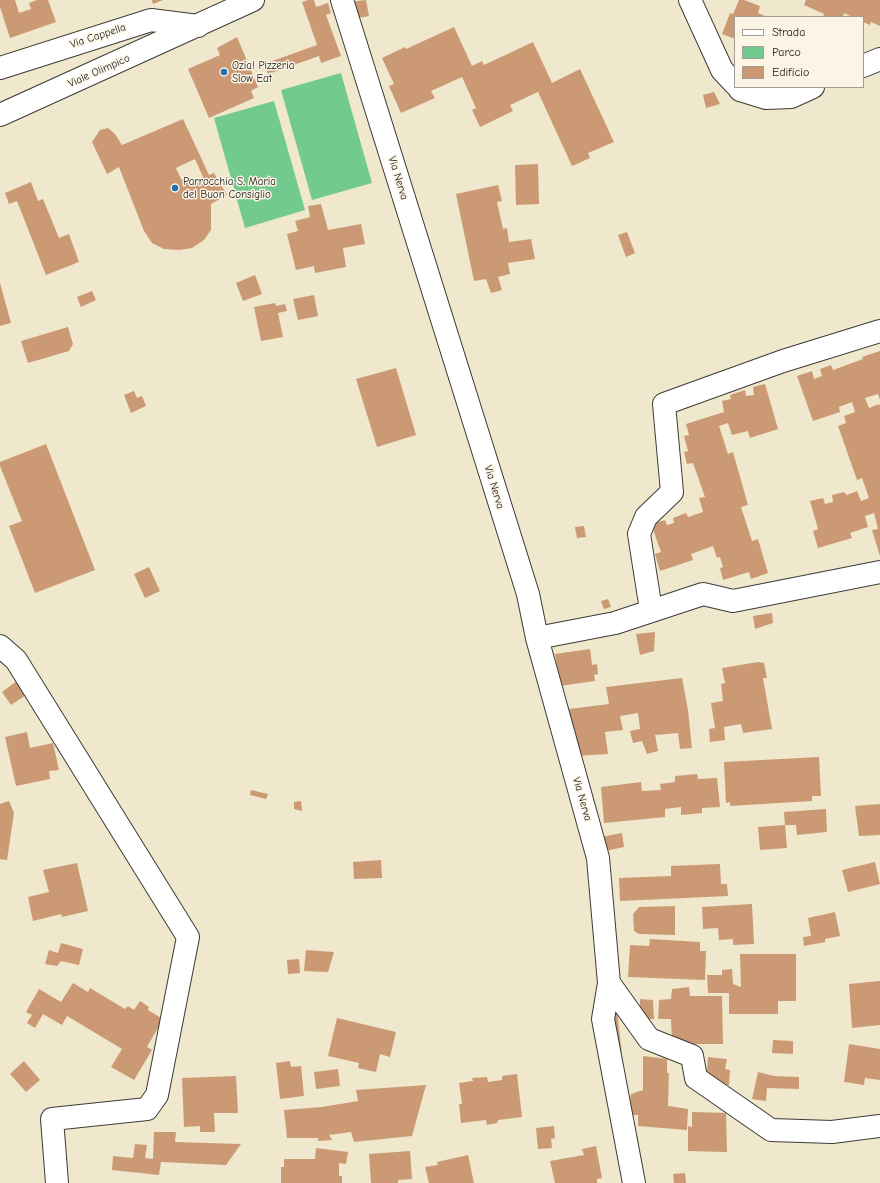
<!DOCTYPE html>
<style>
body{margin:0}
#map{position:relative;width:880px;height:1183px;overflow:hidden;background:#efe8cc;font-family:"Comic Neue",sans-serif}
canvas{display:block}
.legend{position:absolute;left:734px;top:16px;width:130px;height:72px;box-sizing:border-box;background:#fcf5e5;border:1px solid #a29e95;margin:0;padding:5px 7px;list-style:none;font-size:12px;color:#1c1c1c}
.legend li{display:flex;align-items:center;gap:8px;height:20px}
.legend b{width:20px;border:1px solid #a29e95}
</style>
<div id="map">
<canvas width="880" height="1183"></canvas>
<ul class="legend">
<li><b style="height:5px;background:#fff"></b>Strada</li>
<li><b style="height:11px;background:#73ca8f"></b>Parco</li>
<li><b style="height:11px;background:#cb9a75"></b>Edificio</li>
</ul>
</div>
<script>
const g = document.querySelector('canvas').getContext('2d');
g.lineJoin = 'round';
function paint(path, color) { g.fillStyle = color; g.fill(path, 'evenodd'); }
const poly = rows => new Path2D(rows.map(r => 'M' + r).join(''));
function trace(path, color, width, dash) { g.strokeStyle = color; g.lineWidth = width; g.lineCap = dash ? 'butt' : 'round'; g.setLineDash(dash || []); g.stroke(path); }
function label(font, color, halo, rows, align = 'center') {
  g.font = font + ' "Comic Neue",sans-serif'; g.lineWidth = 3; g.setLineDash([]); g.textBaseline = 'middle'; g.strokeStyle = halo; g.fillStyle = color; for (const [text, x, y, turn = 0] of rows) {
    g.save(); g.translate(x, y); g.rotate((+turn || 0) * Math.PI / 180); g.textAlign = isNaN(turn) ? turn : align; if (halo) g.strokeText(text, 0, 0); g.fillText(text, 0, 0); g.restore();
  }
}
const green = poly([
 [341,73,372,183,312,200,281,90],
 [274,101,305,210,245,228,214,118]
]);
const building = poly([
 [0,0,15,0,19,13,31,9,29,3,37,0,48,0,56,22,10,38,0,7],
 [152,0,163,0,153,4],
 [308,0,314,0,316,7,328,3,331,13,326,15,341,56,321,63,319,56,268,74,264,64,317,45,302,2],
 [366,0,369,16,352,19,349,2],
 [739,0,744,0,760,6,758,13,767,17,735,17,735,39,722,34,730,13,733,14],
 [806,0,880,0,880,26,871,22,870,25,863,22,863,17,852,17,844,13,843,17,823,17,824,14,804,5],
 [454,27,472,66,482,61,484,65,533,42,552,83,580,69,614,142,588,153,590,158,572,166,538,92,510,105,513,111,480,127,472,110,476,108,462,77,431,91,435,98,401,113,389,86,394,84,382,58,405,47,406,49],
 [237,37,258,87,251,91,254,98,209,118,188,69,220,55,217,48],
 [714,92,720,104,706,108,703,95],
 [183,119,209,175,214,173,227,195,211,204,211,230,204,240,192,248,179,250,164,249,152,243,144,231,119,167,107,174,92,142,100,130,108,128,115,134,122,145],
 [195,159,203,177,194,182,181,179,176,168],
 [538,164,539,204,516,205,515,165],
 [31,182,38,201,43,199,59,238,69,234,79,262,46,275,17,201,9,204,5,193],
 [498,185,502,201,497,202,503,229,507,228,509,242,531,239,535,259,508,263,510,274,498,277,502,290,491,293,486,279,474,281,456,194],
 [321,204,328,230,361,224,365,244,343,248,346,267,315,273,314,266,296,270,287,234,298,231,295,221,310,217,308,206],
 [627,232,635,253,626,257,618,235],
 [255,275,262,294,243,301,236,283],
 [0,283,11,323,0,326],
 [92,291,96,300,81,307,77,297],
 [314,295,318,316,298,320,293,299],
 [275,303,276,306,285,304,287,311,278,313,283,337,261,341,254,307],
 [68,327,73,344,69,351,28,363,21,341],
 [880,351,880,400,878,394,865,398,869,408,879,404,880,406,880,556,872,530,878,529,874,513,865,516,868,527,850,533,852,538,818,548,813,531,818,529,810,501,823,498,825,504,833,502,832,495,844,492,847,495,857,491,861,501,869,498,862,478,857,480,838,426,846,423,844,416,855,412,852,402,839,407,840,412,813,421,797,376,812,371,814,379,822,376,820,369,831,365,833,370,863,359,862,357],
 [396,368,416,435,377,447,356,379],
 [765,384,778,429,750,438,748,431,732,435,728,423,719,426,728,454,733,452,748,505,741,507,752,541,758,539,768,573,751,579,749,572,723,580,720,568,723,567,720,557,717,558,713,546,691,554,693,560,660,571,655,554,661,552,651,524,665,520,667,525,674,523,673,518,686,513,688,517,703,512,699,498,705,497,693,463,687,464,684,452,688,451,684,436,689,435,686,424,724,412,722,401,731,399,730,395,745,390,746,396,754,395,753,387],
 [134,391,137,398,142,396,146,406,131,413,124,395],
 [46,444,95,570,35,593,9,526,22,521,0,466,0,462],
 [584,526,586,537,577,538,575,527],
 [149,567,160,591,145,598,134,574],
 [608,599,611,607,604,609,601,601],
 [772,613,773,623,755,629,753,616],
 [655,632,654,651,640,655,636,634],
 [590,649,592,665,597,664,598,674,594,675,595,681,560,686,555,654],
 [758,662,764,663,767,678,763,678,772,729,743,733,741,724,724,727,725,740,710,742,709,729,715,728,711,703,723,701,721,684,725,683,722,668],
 [682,678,688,710,692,748,680,749,678,733,655,735,658,751,647,754,642,741,633,743,630,731,640,729,638,713,620,716,623,730,605,732,608,754,575,756,561,710,609,704,606,687],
 [17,681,26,695,11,705,2,692],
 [27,732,30,748,53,743,59,770,49,771,50,779,16,786,5,737],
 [819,757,821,796,812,796,812,801,730,806,730,802,726,803,724,762],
 [697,774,698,779,717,778,720,807,702,808,702,813,681,815,681,807,665,809,665,817,604,823,601,787,641,782,642,791,661,790,660,784,675,782,675,776],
 [251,790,268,794,266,799,250,795],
 [9,801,14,813,7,860,0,859,0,804],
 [301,801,302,811,294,809,294,802],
 [880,804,880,835,859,836,855,806],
 [826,809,827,832,797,835,796,825,785,825,784,812],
 [785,825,787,848,760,850,758,827],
 [622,833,624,847,600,852,596,838],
 [381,860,382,878,354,879,353,862],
 [875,862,880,884,848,892,842,870],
 [77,863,88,911,62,917,61,914,33,921,28,897,49,892,43,870],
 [720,864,721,884,727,884,728,896,620,901,619,878,671,876,671,866],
 [752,904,754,944,733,945,733,939,719,940,718,928,703,929,702,907],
 [675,906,675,935,639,934,634,931,633,914,639,907],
 [835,912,840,936,825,939,825,942,804,946,803,937,811,936,808,918],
 [650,939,700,942,700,951,706,951,705,980,628,977,630,945,649,946],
 [61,943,83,949,79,965,61,961,57,966,45,964,49,950,58,953],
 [306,950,334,952,328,972,304,971],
 [740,954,796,954,796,1001,778,1001,778,1014,729,1014,729,993,708,993,707,975,722,975,722,970,732,969,733,984,741,987],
 [299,959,300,973,288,974,287,960],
 [880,981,880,1025,852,1028,849,984],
 [73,983,88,992,90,988,125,1009,128,1006,134,1010,140,1001,149,1007,148,1010,163,1019,147,1047,152,1050,134,1080,111,1067,122,1049,67,1016,62,1025,43,1014,35,1028,27,1023,32,1015,26,1012,39,989,61,1002],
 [689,987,690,996,722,996,723,1044,691,1044,672,1040,671,1019,658,1019,659,1000,671,999,672,989],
 [640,999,653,1000,654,1019,643,1019,640,1015],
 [617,1012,622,1054,613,1055,608,1014],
 [337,1018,396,1032,390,1057,380,1054,376,1072,358,1068,359,1063,328,1056],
 [773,1040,793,1041,793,1054,772,1053],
 [849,1044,880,1049,880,1080,865,1078,864,1085,844,1082],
 [643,1056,667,1059,667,1073,669,1073,668,1106,688,1109,687,1130,638,1126,638,1115,628,1115,631,1094,643,1090],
 [708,1057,727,1059,725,1069,730,1070,729,1085,706,1083],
 [24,1061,40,1080,26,1092,10,1074],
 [290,1061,291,1067,301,1066,304,1096,280,1099,276,1063],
 [338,1069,340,1086,316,1089,314,1072],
 [758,1072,774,1076,799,1077,799,1089,767,1088,766,1101,752,1099],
 [517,1074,522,1117,498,1120,497,1123,487,1125,486,1120,461,1123,459,1104,462,1104,459,1083,473,1081,472,1078,487,1077,488,1082,502,1080,502,1076],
 [236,1076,238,1113,214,1113,215,1132,200,1132,200,1126,184,1127,182,1078],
 [426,1085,412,1136,354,1142,351,1132,329,1135,332,1140,318,1141,318,1138,287,1138,284,1110,322,1107,358,1101,356,1090],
 [692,1112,726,1113,727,1152,688,1151,688,1126,692,1127],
 [554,1126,555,1138,551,1139,552,1148,538,1149,536,1128],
 [154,1132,176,1132,175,1142,241,1144,226,1165,161,1162,159,1175,112,1170,113,1156,133,1158,135,1144,147,1145,145,1158,153,1159],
 [596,1146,602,1178,597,1179,597,1183,555,1183,550,1161,584,1155,582,1149],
 [316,1148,348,1152,346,1164,339,1163,339,1176,342,1176,342,1183,281,1183,281,1167,284,1167,284,1159,315,1159],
 [410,1151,412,1179,398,1180,398,1183,371,1183,369,1154],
 [468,1155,474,1183,429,1183,425,1167,438,1165,437,1162],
 [685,1173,686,1183,674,1183,673,1174]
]);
const minor = poly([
 [342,0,528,594,537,638,598,858,609,983,603,1019,634,1183],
 [690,0,722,70,735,84],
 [863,66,880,59],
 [0,68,151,20,198,26],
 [738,87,740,90,766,98,791,97,813,87],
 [0,115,253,0],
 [651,610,639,534,646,517,672,492,664,404,783,361,880,331],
 [537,638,615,623,703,594,733,601,880,572],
 [0,646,16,660,188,937,157,1095,147,1109,52,1119,57,1183],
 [609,983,649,1039,692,1056,696,1078,771,1130,832,1132,880,1126]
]);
const markers = [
 [224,72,4,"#1f6fb2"],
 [175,188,4,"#1f6fb2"]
];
const streetNames = [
 ["Via Cappella",98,36,-18],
 ["Viale Olimpico",99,71,-24],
 ["Via Nerva",398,178,73],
 ["Via Nerva",494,487,73],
 ["Via Nerva",582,799,74]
];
const poiNames = [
 ["Ozia! Pizzeria",232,66],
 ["Slow Eat",232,79],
 ["Parrocchia S. Maria",183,182],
 ["del Buon Consiglio",183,195]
];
paint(green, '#73ca8f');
paint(building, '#cb9a75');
trace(minor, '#3c3b36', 24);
trace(minor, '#fff', 22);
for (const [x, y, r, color] of markers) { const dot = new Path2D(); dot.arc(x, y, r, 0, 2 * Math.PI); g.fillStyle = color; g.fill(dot); trace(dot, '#fcf5e5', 1.5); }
label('11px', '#1c1c1c', '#fcf5e5', streetNames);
label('11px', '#1c1c1c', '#fcf5e5', poiNames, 'left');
</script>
